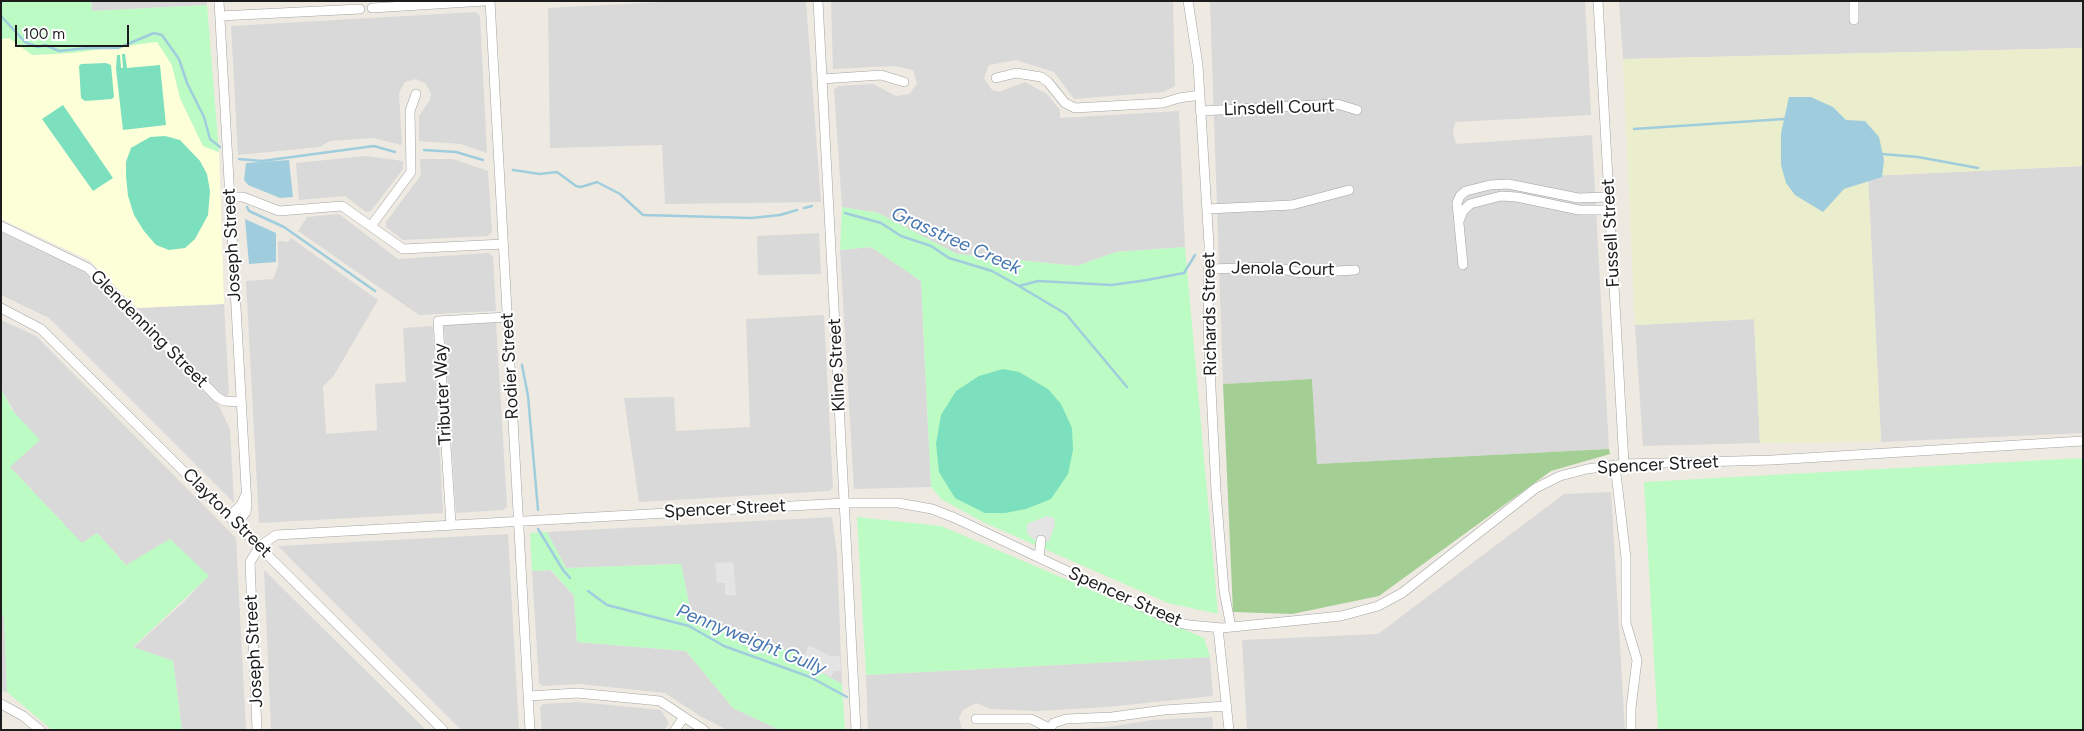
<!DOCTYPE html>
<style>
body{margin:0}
#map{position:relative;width:2084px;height:731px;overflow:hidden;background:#eeeae1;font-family:Figtree,sans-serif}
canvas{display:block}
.frame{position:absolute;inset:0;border:2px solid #1c1c1c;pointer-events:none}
.scale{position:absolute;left:15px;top:25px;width:114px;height:22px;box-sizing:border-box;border:2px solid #1c1c1c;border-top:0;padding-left:6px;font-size:15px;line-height:18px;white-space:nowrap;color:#1c1c1c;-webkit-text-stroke:4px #fff;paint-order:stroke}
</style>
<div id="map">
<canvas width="2084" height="731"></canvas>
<div class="frame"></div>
<div class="scale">100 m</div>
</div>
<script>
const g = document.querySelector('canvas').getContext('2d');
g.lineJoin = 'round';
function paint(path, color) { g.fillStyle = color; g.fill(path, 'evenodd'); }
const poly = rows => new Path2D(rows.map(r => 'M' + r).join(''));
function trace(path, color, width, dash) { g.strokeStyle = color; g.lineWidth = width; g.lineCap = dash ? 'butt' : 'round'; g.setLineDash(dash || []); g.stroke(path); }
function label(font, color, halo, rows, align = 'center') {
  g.font = font + ' Figtree,sans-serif'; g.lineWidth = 4; g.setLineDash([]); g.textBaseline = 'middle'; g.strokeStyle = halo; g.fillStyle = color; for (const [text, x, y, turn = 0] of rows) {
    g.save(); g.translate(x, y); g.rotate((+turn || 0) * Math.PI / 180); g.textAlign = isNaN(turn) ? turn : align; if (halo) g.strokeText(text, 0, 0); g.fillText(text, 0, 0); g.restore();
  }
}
const residential = poly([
 [91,1,207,1,207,5,92,11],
 [680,1,806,1,821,202,665,204,662,145,550,148,548,8],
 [831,1,1173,1,1175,86,1164,92,1074,99,1054,72,1016,60,989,65,984,78,992,90,999,92,1025,82,1047,94,1060,110,1060,118,1179,111,1185,247,1116,252,1078,266,957,254,878,213,842,207,834,90,838,86,873,84,896,96,910,94,917,83,913,70,894,66,833,69],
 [1210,1,1585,1,1591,115,1455,122,1453,133,1456,144,1592,135,1609,449,1317,464,1312,379,1223,384],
 [1619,1,2083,1,2083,48,1623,59],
 [476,12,480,16,487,153,461,144,419,141,419,116,430,100,431,94,426,84,416,79,405,82,399,93,402,145,373,138,330,141,320,147,238,155,231,26],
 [366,156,403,161,403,169,371,211,366,212,345,196,299,200,296,163],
 [420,159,453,159,488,171,492,232,488,236,403,240,386,227,386,222,421,175],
 [2083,166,2083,433,1881,442,1868,176],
 [339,214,398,259,489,253,493,257,496,311,419,315,298,231,307,217],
 [1,232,85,272,219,406,230,429,234,503,49,318,1,295],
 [819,233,821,274,758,275,757,236],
 [291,238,378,300,333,377,323,386,326,434,377,430,375,384,406,382,403,328,431,326,433,328,443,513,259,523,246,281,273,279,278,266,278,241,288,242],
 [871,247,921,281,931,487,854,489,840,250],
 [224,304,229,394,224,397,137,308],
 [824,315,833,488,829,491,639,502,624,398,674,397,676,431,750,427,746,319],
 [1754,319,1760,443,1643,446,1635,325],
 [1,320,36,336,236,538,246,730,182,730,173,661,133,648,185,601,208,576,126,565,97,533,82,544,10,467,16,415,1,389],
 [496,321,507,507,503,510,456,513,444,327,446,324],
 [1611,492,1625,730,1247,730,1242,640,1378,634,1564,494],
 [832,517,837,554,842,684,801,662,800,652,790,653,692,618,681,564,566,568,547,532],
 [508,534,519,730,461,730,278,546],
 [264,570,426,730,271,730],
 [550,570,574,596,577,642,686,651,733,708,780,730,727,730,700,716,665,693,579,684,543,686,539,683,532,571],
 [1,615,4,615,7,692,1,691],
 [1210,657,1213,696,1107,707,1038,711,990,709,976,703,963,710,959,718,962,730,868,730,866,675],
 [579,702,661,710,669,723,664,730,542,730,540,707,543,704],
 [1212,717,1213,730,1057,730,1107,727,1152,720]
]);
const education = poly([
 [9,38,32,55,71,53,157,41,172,65,180,98,203,146,219,152,224,304,137,308,89,260,1,219,1,39]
]);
const farmland = poly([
 [2083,48,2083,166,1868,176,1881,442,1760,443,1754,319,1635,325,1623,59]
]);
const forest = poly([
 [1312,379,1317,464,1609,449,1610,454,1551,471,1379,596,1292,614,1233,612,1223,384]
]);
const park = poly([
 [1,1,91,1,92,11,207,5,219,152,203,146,180,98,172,65,157,42,71,53,32,55,9,38,1,39],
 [842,207,878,213,957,254,1077,266,1116,252,1185,247,1218,614,1168,603,985,523,941,499,931,487,921,281,871,247,840,250],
 [1,389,12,410,40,440,10,467,82,543,97,533,126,565,170,539,209,576,133,647,173,661,182,730,52,730,7,692,4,616,1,615],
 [2083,458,2083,730,1658,730,1644,482],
 [857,517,941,526,1204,638,1210,657,866,675],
 [547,532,566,568,681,564,692,618,790,652,800,652,801,662,842,684,845,730,780,730,733,708,686,651,577,642,574,596,551,570,532,571,530,533]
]);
const pitch = poly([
 [122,54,125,54,127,68,160,65,166,125,123,130,116,69,117,55,120,55,121,68,123,68],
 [106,63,111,65,114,97,112,99,85,101,81,98,79,66,81,64],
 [63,105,113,178,93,191,42,119],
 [165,136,180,140,200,161,207,174,210,191,208,215,195,239,185,248,169,250,156,245,144,231,134,215,128,196,126,176,126,162,131,148,150,137],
 [1003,369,1019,372,1048,389,1061,404,1072,428,1073,450,1068,474,1051,499,1026,509,1005,513,985,513,955,498,939,472,936,444,941,415,956,391,979,376]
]);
const parking = poly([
 [1047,516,1054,518,1055,524,1049,542,1034,540,1027,533,1027,524],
 [733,562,736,595,725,595,725,583,717,583,715,563],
 [809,645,830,656,840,656,841,671,834,671,831,677,802,661]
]);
const water = poly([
 [1789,97,1811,97,1833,107,1846,120,1865,121,1879,137,1884,160,1882,177,1844,189,1823,212,1795,195,1786,183,1781,165,1781,133],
 [289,160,293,197,280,198,248,185,244,180,246,163],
 [245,219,276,233,276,262,249,264]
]);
const stream = poly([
 [1,16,25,42,38,47,45,45,59,51,87,48,118,48,154,33,162,35,179,59,187,83,204,117,210,139,220,147],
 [1634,129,1784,119],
 [424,150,456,152,483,160],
 [1882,154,1918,157,1978,168],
 [239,159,262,161,374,146,395,152],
 [513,170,540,174,557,172,576,186,581,187,597,182,620,194,643,215,752,218,780,215,797,210],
 [247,207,249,211,284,227,375,291],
 [804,208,812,206],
 [845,213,881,223,901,236,931,246,949,258,992,271,1019,286,1038,281,1112,285,1147,280,1184,273,1195,255],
 [1019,286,1066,314,1127,387],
 [522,365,528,396,538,510],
 [538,529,563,570,570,578],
 [588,591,607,605,689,626,724,646,810,677,847,697]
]);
const minor = poly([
 [219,1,247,505,246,512,237,523],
 [490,1,530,730],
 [818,1,856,730],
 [1188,1,1198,65,1209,245,1208,327,1216,491,1224,591,1231,627],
 [1598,1,1624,464],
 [372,8,485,1],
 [220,16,360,9],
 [1854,20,1854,1],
 [996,78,1016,73,1041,77,1048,82,1065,103,1075,108,1163,103,1179,98,1200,95],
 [822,79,881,75,904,82],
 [1200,111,1337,104,1357,110],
 [230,197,243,197,279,211,342,206,403,249,503,244],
 [1207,209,1292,205,1349,190],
 [1460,219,1463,211,1470,204,1501,196,1517,197,1579,210,1610,210],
 [1,226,88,268,217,397,224,401,241,402],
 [371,226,411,172,410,111,416,94],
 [1463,265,1457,203,1460,196,1466,191,1490,185,1508,184,1578,198,1609,197],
 [1210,269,1272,267,1302,273,1355,270],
 [1,308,41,329,443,730],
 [1615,465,1626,558,1626,623,1637,660,1631,708,1631,730],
 [230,516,241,505,245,496],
 [451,524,438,321,507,317],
 [1039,557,1041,540],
 [1218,628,1229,730],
 [529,696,577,693,660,701,684,717,675,730],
 [1,704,23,716,40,730],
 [684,717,704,730],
 [976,719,1031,719,1049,728],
 [257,730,250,562,260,546,276,535,845,503,898,503,932,509,955,518,1175,622,1189,625,1222,628,1341,616,1378,606,1402,593,1536,488,1560,476,1587,469,1624,464,1772,460,2083,441],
 [1048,730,1054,723,1066,719,1112,717,1164,710,1227,706]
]);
const streetNames = [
 ["Linsdell Court",1279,108,-2],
 ["Fussell Street",1611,233,-93],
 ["Joseph Street",232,245,-93],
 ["Jenola Court",1283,269,1],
 ["Richards Street",1210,314,-91],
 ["Glendenning Street",149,329,45],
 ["Kline Street",837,365,-93],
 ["Rodier Street",510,366,-93],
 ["Tributer Way",443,394,-93],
 ["Spencer Street",1658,465,-3],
 ["Spencer Street",725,509,-3],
 ["Clayton Street",227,513,45],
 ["Spencer Street",1125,597,24],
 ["Joseph Street",254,651,-93]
];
const waterNames = [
 ["Grasstree Creek",956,241,24],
 ["Pennyweight Gully",751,640,22]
];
paint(residential, '#dad9d9');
paint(education, '#fdffd9');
paint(farmland, '#eaeecc');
paint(forest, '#a3cf95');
paint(park, '#bcfbc3');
paint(pitch, '#7ce0be');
paint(parking, '#e4e4e4');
paint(water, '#a0cddd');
trace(stream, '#a0cddd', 2.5);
trace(minor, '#a3a3a3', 10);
trace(minor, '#fff', 9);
label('18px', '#1c1c1c', '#fff', streetNames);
label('italic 19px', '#4776ae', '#fff', waterNames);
</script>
